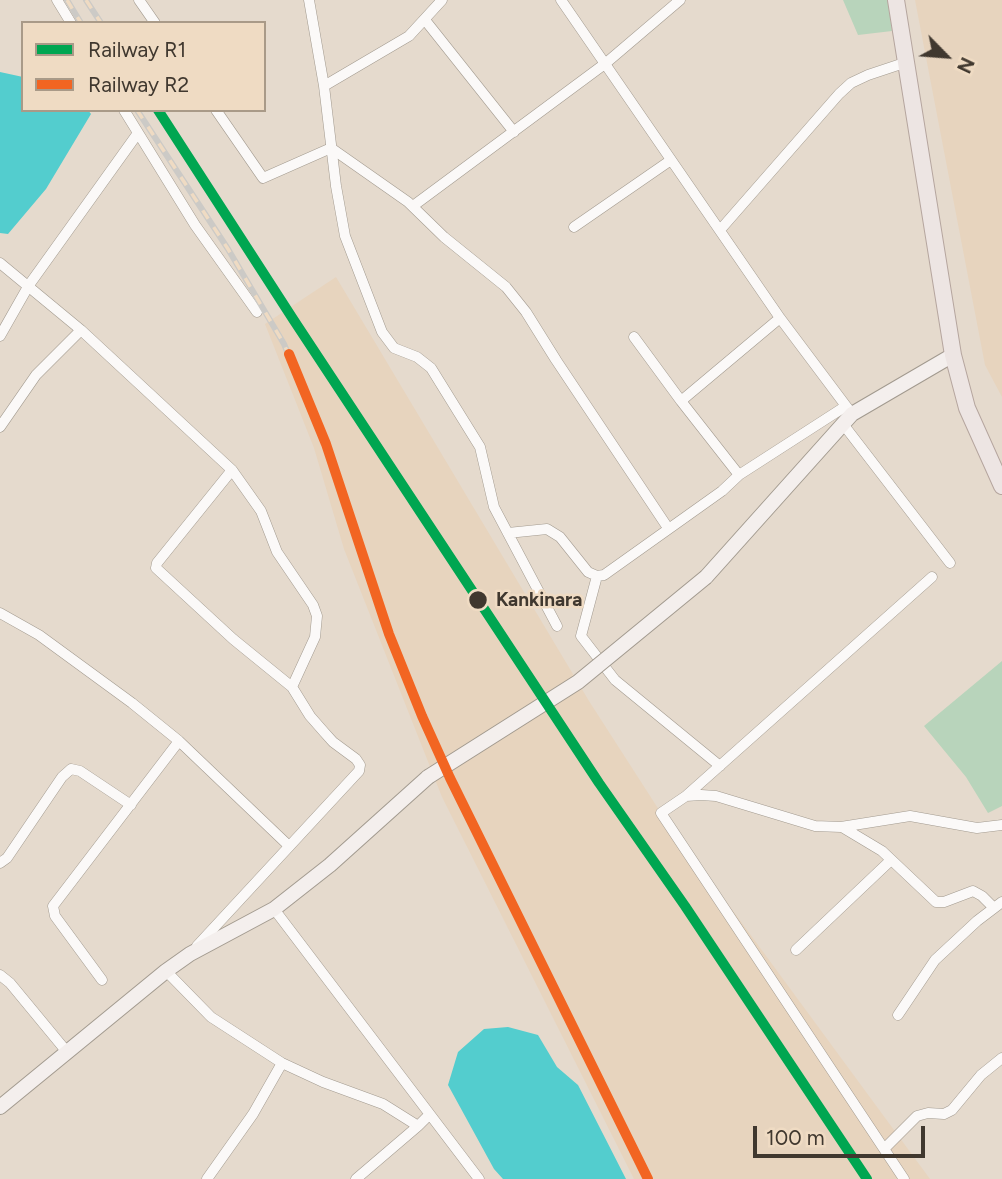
<!DOCTYPE html>
<style>
body{margin:0}
#map{position:relative;width:1002px;height:1179px;overflow:hidden;background:#e5dacd;font-family:Figtree,sans-serif}
canvas{display:block}
.legend{position:absolute;left:21px;top:21px;width:245px;height:91px;box-sizing:border-box;background:#efdbc3;border:2px solid #a99a88;margin:0;padding:9px 12px;list-style:none;font-size:21px;color:#40382f}
.legend li{display:flex;align-items:center;gap:14px;height:35px}
.legend b{width:35px;border:2px solid #a99a88}
.north{position:absolute;left:911px;top:21px;width:70px;height:70px;-webkit-text-stroke:5px #efdbc3;paint-order:stroke;rotate:115deg;font-size:19px;font-weight:700;line-height:28px;text-align:center;color:#40382f}
.north::after{content:'';display:block;margin:auto;width:24px;height:32px;background:#40382f;clip-path:polygon(50% 0,100% 100%,50% 72%,0 100%)}
.scale{position:absolute;left:753px;top:1126px;width:172px;height:32px;box-sizing:border-box;border:4px solid #40382f;border-top:0;padding-left:9px;font-size:21px;line-height:24px;white-space:nowrap;color:#40382f;-webkit-text-stroke:5px #efdbc3;paint-order:stroke}
</style>
<div id="map">
<canvas width="1002" height="1179"></canvas>
<ul class="legend">
<li><b style="height:9px;background:#00a651"></b>Railway R1</li>
<li><b style="height:9px;background:#f26522"></b>Railway R2</li>
</ul>
<div class="north">N</div>
<div class="scale">100 m</div>
</div>
<script>
const g = document.querySelector('canvas').getContext('2d');
g.lineJoin = 'round';
function paint(path, color) { g.fillStyle = color; g.fill(path, 'evenodd'); }
const poly = rows => new Path2D(rows.map(r => 'M' + r).join(''));
function trace(path, color, width, dash) { g.strokeStyle = color; g.lineWidth = width; g.lineCap = dash ? 'butt' : 'round'; g.setLineDash(dash || []); g.stroke(path); }
function label(font, color, halo, rows, align = 'center') {
  g.font = font + ' Figtree,sans-serif'; g.lineWidth = 5; g.setLineDash([]); g.textBaseline = 'middle'; g.strokeStyle = halo; g.fillStyle = color; for (const [text, x, y, turn = 0] of rows) {
    g.save(); g.translate(x, y); g.rotate((+turn || 0) * Math.PI / 180); g.textAlign = isNaN(turn) ? turn : align; if (halo) g.strokeText(text, 0, 0); g.fillText(text, 0, 0); g.restore();
  }
}
const built = poly([
 [915,0,1002,0,1002,397,985,365],
 [336,277,589,701,661,813,930,1179,634,1179,442,797,344,549,314,448,265,324]
]);
const green = poly([
 [843,0,888,0,892,31,858,35],
 [1002,661,1002,806,988,813,966,777,924,726]
]);
const water = poly([
 [0,72,23,77,23,110,88,110,91,114,46,189,8,234,0,233],
 [508,1027,538,1035,557,1067,578,1085,626,1179,503,1179,494,1169,448,1085,458,1052,484,1029]
]);
const minor = poly([
 [57,0,71,23],
 [139,0,155,23],
 [309,0,324,86,336,186,345,236,382,332,394,348,417,357,431,368,480,447,494,507,557,626],
 [561,0,780,318,852,414],
 [425,20,514,132],
 [324,86,409,36,442,0],
 [124,110,195,225,257,312],
 [216,110,263,178,331,148,408,202,444,237,506,287,526,312,556,360,668,528],
 [413,206,606,63,680,0],
 [574,227,671,160],
 [720,230,839,94,851,83,868,75,907,62],
 [0,263,81,330,232,470,261,511,277,552,313,605,317,616,315,637,292,687,310,716,324,732,333,742,356,759,360,765,359,771,197,946],
 [0,336,29,285,138,133],
 [634,337,681,401,780,318],
 [843,424,950,563],
 [0,427,36,375,81,330],
 [232,470,157,563,156,568,233,639,292,687],
 [739,475,846,406],
 [508,533,547,529,560,537,588,572,597,576,604,575,722,491,739,475,681,401],
 [597,576,581,636,615,680,720,766],
 [0,613,39,635,132,703,179,741,289,846],
 [687,795,932,577],
 [842,827,882,851,936,902,944,902,973,891,982,896,994,908],
 [0,863,7,858,62,777,71,769,80,771,131,805],
 [274,909,479,1179],
 [796,950,891,860],
 [166,971,211,1017,282,1063,323,1082,383,1104,418,1126,429,1115],
 [0,975,10,983,67,1052],
 [102,980,55,916,53,906,179,741],
 [898,1015,935,960,977,921,1002,902],
 [884,1149,917,1116,928,1113,944,1114,952,1110,981,1075,1002,1058],
 [207,1179,253,1114,282,1063],
 [356,1179,418,1126],
 [904,1179,661,813,686,796,701,795,716,796,815,826,841,827,910,816,977,828,1002,825]
]);
const secondary = poly([
 [706,577,852,414,953,355],
 [0,1107,166,971,190,954,274,909,330,865,428,777]
]);
const primary = poly([
 [896,0,953,355,967,408,1002,486]
]);
const rail = poly([
 [67,0,81,23],
 [86,0,101,23],
 [137,110,228,249,284,344,326,444,389,634,422,716,450,778,648,1179],
 [158,110,293,319,599,783,685,906,867,1179]
]);
const secondaryBridge = poly([
 [428,777,578,682,706,577]
]);
const rail1 = poly([
 [158,110,293,319,599,783,685,906,867,1179]
]);
const rail2 = poly([
 [289,354,326,444,389,634,422,716,450,778,648,1179]
]);
const markers = [
 [478,600,10,"#40382f"]
];
const stopNames = [
 ["Kankinara",496,600]
];
paint(built, '#e7d4be');
paint(green, '#b8d4bb');
paint(water, '#53cdce');
trace(minor, '#a29a8f', 11);
trace(secondary, '#a29a8f', 16);
trace(primary, '#b5a59e', 18);
trace(minor, '#fbf9f8', 10);
trace(secondary, '#f4efed', 14);
trace(primary, '#ede5e3', 16);
trace(rail, '#cccac6', 6);
trace(rail, '#efdbc3', 3.5, [10]);
trace(secondaryBridge, '#a29a8f', 16, []);
trace(secondaryBridge, '#f4efed', 14);
trace(rail1, '#00a651', 10);
trace(rail2, '#f26522', 10);
for (const [x, y, r, color] of markers) { const dot = new Path2D(); dot.arc(x, y, r, 0, 2 * Math.PI); g.fillStyle = color; g.fill(dot); trace(dot, '#efdbc3', 2.5); }
label('bold 19px', '#40382f', '#efdbc3', stopNames, 'left');
</script>
